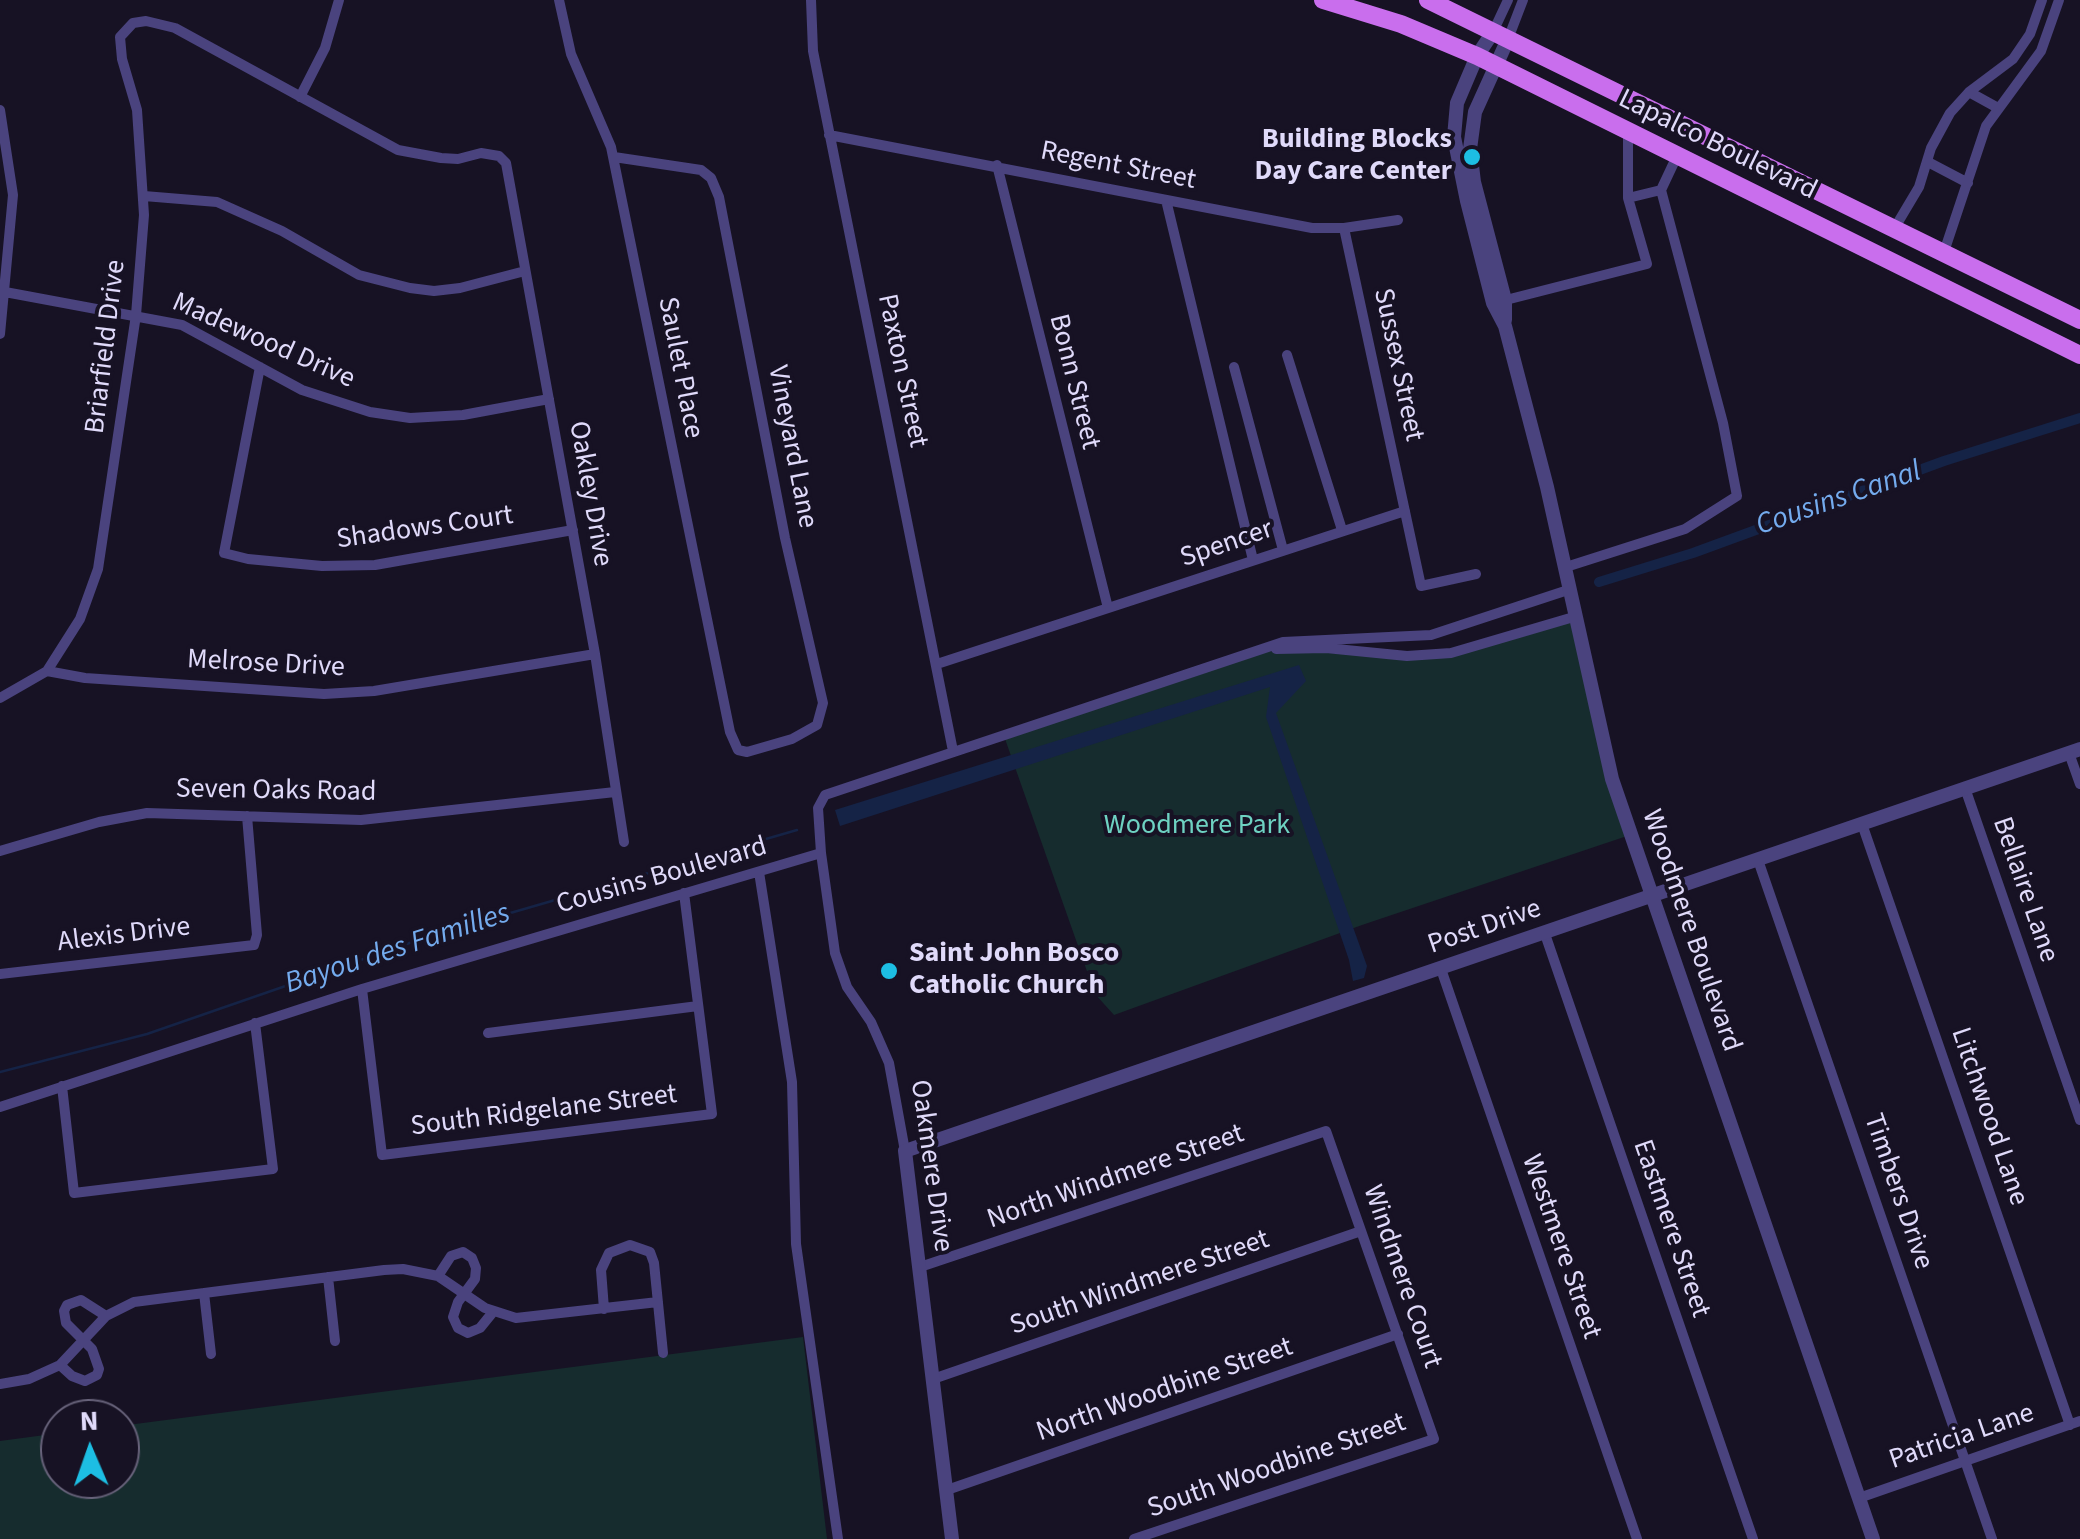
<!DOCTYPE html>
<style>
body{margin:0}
#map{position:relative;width:2080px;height:1539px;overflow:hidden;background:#171224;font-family:"Source Sans 3",sans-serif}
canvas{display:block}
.north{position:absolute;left:40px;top:1399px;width:100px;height:100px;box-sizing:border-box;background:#171224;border:2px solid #67627a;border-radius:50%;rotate:358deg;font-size:28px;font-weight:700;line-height:40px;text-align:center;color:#e0dafa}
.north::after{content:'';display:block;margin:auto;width:35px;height:45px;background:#1dbee3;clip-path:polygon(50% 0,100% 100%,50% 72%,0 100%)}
</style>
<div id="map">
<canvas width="2080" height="1539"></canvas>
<div class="north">N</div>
</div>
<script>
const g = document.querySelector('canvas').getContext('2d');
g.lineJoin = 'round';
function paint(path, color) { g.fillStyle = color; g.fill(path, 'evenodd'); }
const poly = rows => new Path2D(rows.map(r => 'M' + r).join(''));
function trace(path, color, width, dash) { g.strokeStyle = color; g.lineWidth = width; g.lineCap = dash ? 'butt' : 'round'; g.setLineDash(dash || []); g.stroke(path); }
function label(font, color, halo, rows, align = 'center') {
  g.font = font + ' "Source Sans 3",sans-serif'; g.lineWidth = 8; g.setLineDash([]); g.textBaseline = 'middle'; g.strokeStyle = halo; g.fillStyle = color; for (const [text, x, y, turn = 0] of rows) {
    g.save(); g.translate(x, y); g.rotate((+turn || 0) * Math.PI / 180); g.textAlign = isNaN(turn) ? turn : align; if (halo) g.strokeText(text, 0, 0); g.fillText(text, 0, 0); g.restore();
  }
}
const green = poly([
 [1577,616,1630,835,1362,925,1114,1015,1095,994,1004,736,1260,651,1430,656],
 [803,1337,827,1539,0,1539,0,1441,60,1433,60,1479,120,1479,120,1426]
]);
const water = poly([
 [1299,665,1306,681,1276,713,1367,966,1364,978,1353,981,1349,960,1266,717,1270,687,840,826,835,810]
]);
const stream = poly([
 [0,1072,147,1034,424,938,797,830]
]);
const canal = poly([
 [1599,582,1693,553,1944,461,2080,418]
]);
const minor = poly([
 [559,0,571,54,611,147,730,732,738,750,747,752,792,739,817,725,823,703,785,538,719,197,711,178,701,170,614,157],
 [811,0,813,51,953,751],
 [1493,32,1508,0],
 [1508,39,1523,0],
 [1969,92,1998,108],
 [300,97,325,48,339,0],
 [0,110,13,195,0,334],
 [829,135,1312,228,1344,228,1398,220],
 [1928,162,1968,183],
 [997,165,1108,608],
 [1661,190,1677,156],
 [144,196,217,202,282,231,359,275,410,288,434,291,460,288,525,271],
 [1166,200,1253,560],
 [1344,228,1421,586,1476,574],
 [1894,229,1919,187,1931,148,1950,113,1969,92,2013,59,2030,34,2042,0],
 [1944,252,1986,126,2041,51,2059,0],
 [5,292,182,325,302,390,370,412,410,418,463,415,549,399],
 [1502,301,1647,264,1628,198,1628,133],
 [1287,355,1342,530],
 [260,367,224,553,248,559,322,566,375,565,573,530],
 [1234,367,1283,550],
 [1566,567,1685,529,1737,496,1723,423,1661,190,1628,198],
 [1276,649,1326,648,1407,656,1451,653,1577,616],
 [937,664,1405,511],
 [47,671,85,678,324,694,374,691,595,654],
 [0,698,47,671,80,619,98,569,136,315,144,215,137,110,122,59,120,37,133,23,146,21,175,28,398,150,441,158,458,159,481,153,499,156,506,163,595,654,624,842],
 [2069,753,2080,784],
 [1965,788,2080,1120],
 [1862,824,2070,1425],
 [0,851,99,822,147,813,361,820,615,792],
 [1758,860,1992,1539],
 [759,872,792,1082,796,1244,838,1539],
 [1545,934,1753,1539],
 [1441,969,1637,1539],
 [0,974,254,945,257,935,247,816],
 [362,989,382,1155,712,1114,684,893],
 [488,1033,698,1006],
 [62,1086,74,1193,273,1169,255,1023],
 [0,1107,362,989,821,853],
 [905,1151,889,1063,871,1022,847,987,835,953,821,853,818,808,825,795,1283,642,1431,635,1571,589],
 [920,1267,1326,1131,1434,1439,1134,1539],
 [438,1276,451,1256,463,1252,472,1258,476,1268,475,1279,458,1302,453,1317,458,1328,468,1333,480,1328,493,1312],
 [328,1277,335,1341],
 [204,1293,211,1354],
 [604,1309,601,1270,609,1253,630,1245,650,1252,654,1263,663,1353],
 [60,1365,72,1376,85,1381,97,1375,99,1369,92,1349,66,1323,64,1311,67,1305,81,1300,106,1316],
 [933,1379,1361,1231],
 [0,1384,29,1379,60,1365,106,1316,134,1302,384,1270,403,1269,438,1276,485,1308,516,1318,658,1302],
 [947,1490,1398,1334],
 [1859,1498,2080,1421]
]);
const tertiary = poly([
 [1493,32,1477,56,1457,103,1454,137,1467,201,1493,303,1505,326,1547,487,1612,779,1873,1539],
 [1505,320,1505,300,1474,182,1470,149,1475,112,1508,39],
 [952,1539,905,1151,2080,749]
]);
const primary = poly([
 [1323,0,1401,24,1477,56,2080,355],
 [1428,0,2080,320]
]);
const markers = [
 [1472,157,10,"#1dbee3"],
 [889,971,10,"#1dbee3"]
];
const poiNames = [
 ["Building Blocks",1452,141],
 ["Day Care Center",1452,173],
 ["Saint John Bosco",909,955,"left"],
 ["Catholic Church",909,987,"left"]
];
const streetNames = [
 ["Lapalco Boulevard",1717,146,26],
 ["Regent Street",1118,167,11],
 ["Madewood Drive",263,342,24],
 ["Briarfield Drive",107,347,-83],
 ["Sussex Street",1397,365,78],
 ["Saulet Place",679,368,79],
 ["Paxton Street",901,371,78],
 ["Bonn Street",1073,382,76],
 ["Vineyard Lane",791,447,79],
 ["Oakley Drive",589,494,80],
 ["Shadows Court",425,529,-8],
 ["Spencer",1227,545,-19],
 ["Melrose Drive",266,665,3],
 ["Seven Oaks Road",276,792,1],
 ["Cousins Boulevard",662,877,-16],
 ["Bellaire Lane",2024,890,71],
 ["Post Drive",1485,928,-19],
 ["Woodmere Boulevard",1690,931,71],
 ["Alexis Drive",124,936,-7],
 ["South Ridgelane Street",544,1112,-7],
 ["Litchwood Lane",1988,1117,71],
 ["Oakmere Drive",930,1166,82],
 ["North Windmere Street",1116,1178,-19],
 ["Timbers Drive",1897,1192,71],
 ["Eastmere Street",1670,1229,71],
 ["Westmere Street",1560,1247,71],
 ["Windmere Court",1401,1277,71],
 ["South Windmere Street",1140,1284,-19],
 ["North Woodbine Street",1165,1391,-19],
 ["Patricia Lane",1962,1438,-19],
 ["South Woodbine Street",1277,1467,-19]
];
const parkNames = [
 ["Woodmere Park",1197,827]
];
const waterNames = [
 ["Cousins Canal",1839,500,-19],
 ["Bayou des Familles",398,950,-18]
];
paint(green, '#162c2e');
paint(water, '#152346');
trace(stream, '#152346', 2.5);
trace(canal, '#152346', 10);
trace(minor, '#4a437e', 10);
trace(tertiary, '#4a437e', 14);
trace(primary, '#c96eed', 18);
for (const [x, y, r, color] of markers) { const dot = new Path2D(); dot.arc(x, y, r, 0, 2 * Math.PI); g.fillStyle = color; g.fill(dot); trace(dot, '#171224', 4); }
label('bold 28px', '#e0dafa', '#171224', poiNames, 'right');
label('28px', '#e0dafa', '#171224', streetNames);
label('28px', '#6ed2c2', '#171224', parkNames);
label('italic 30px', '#74abee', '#171224', waterNames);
</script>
